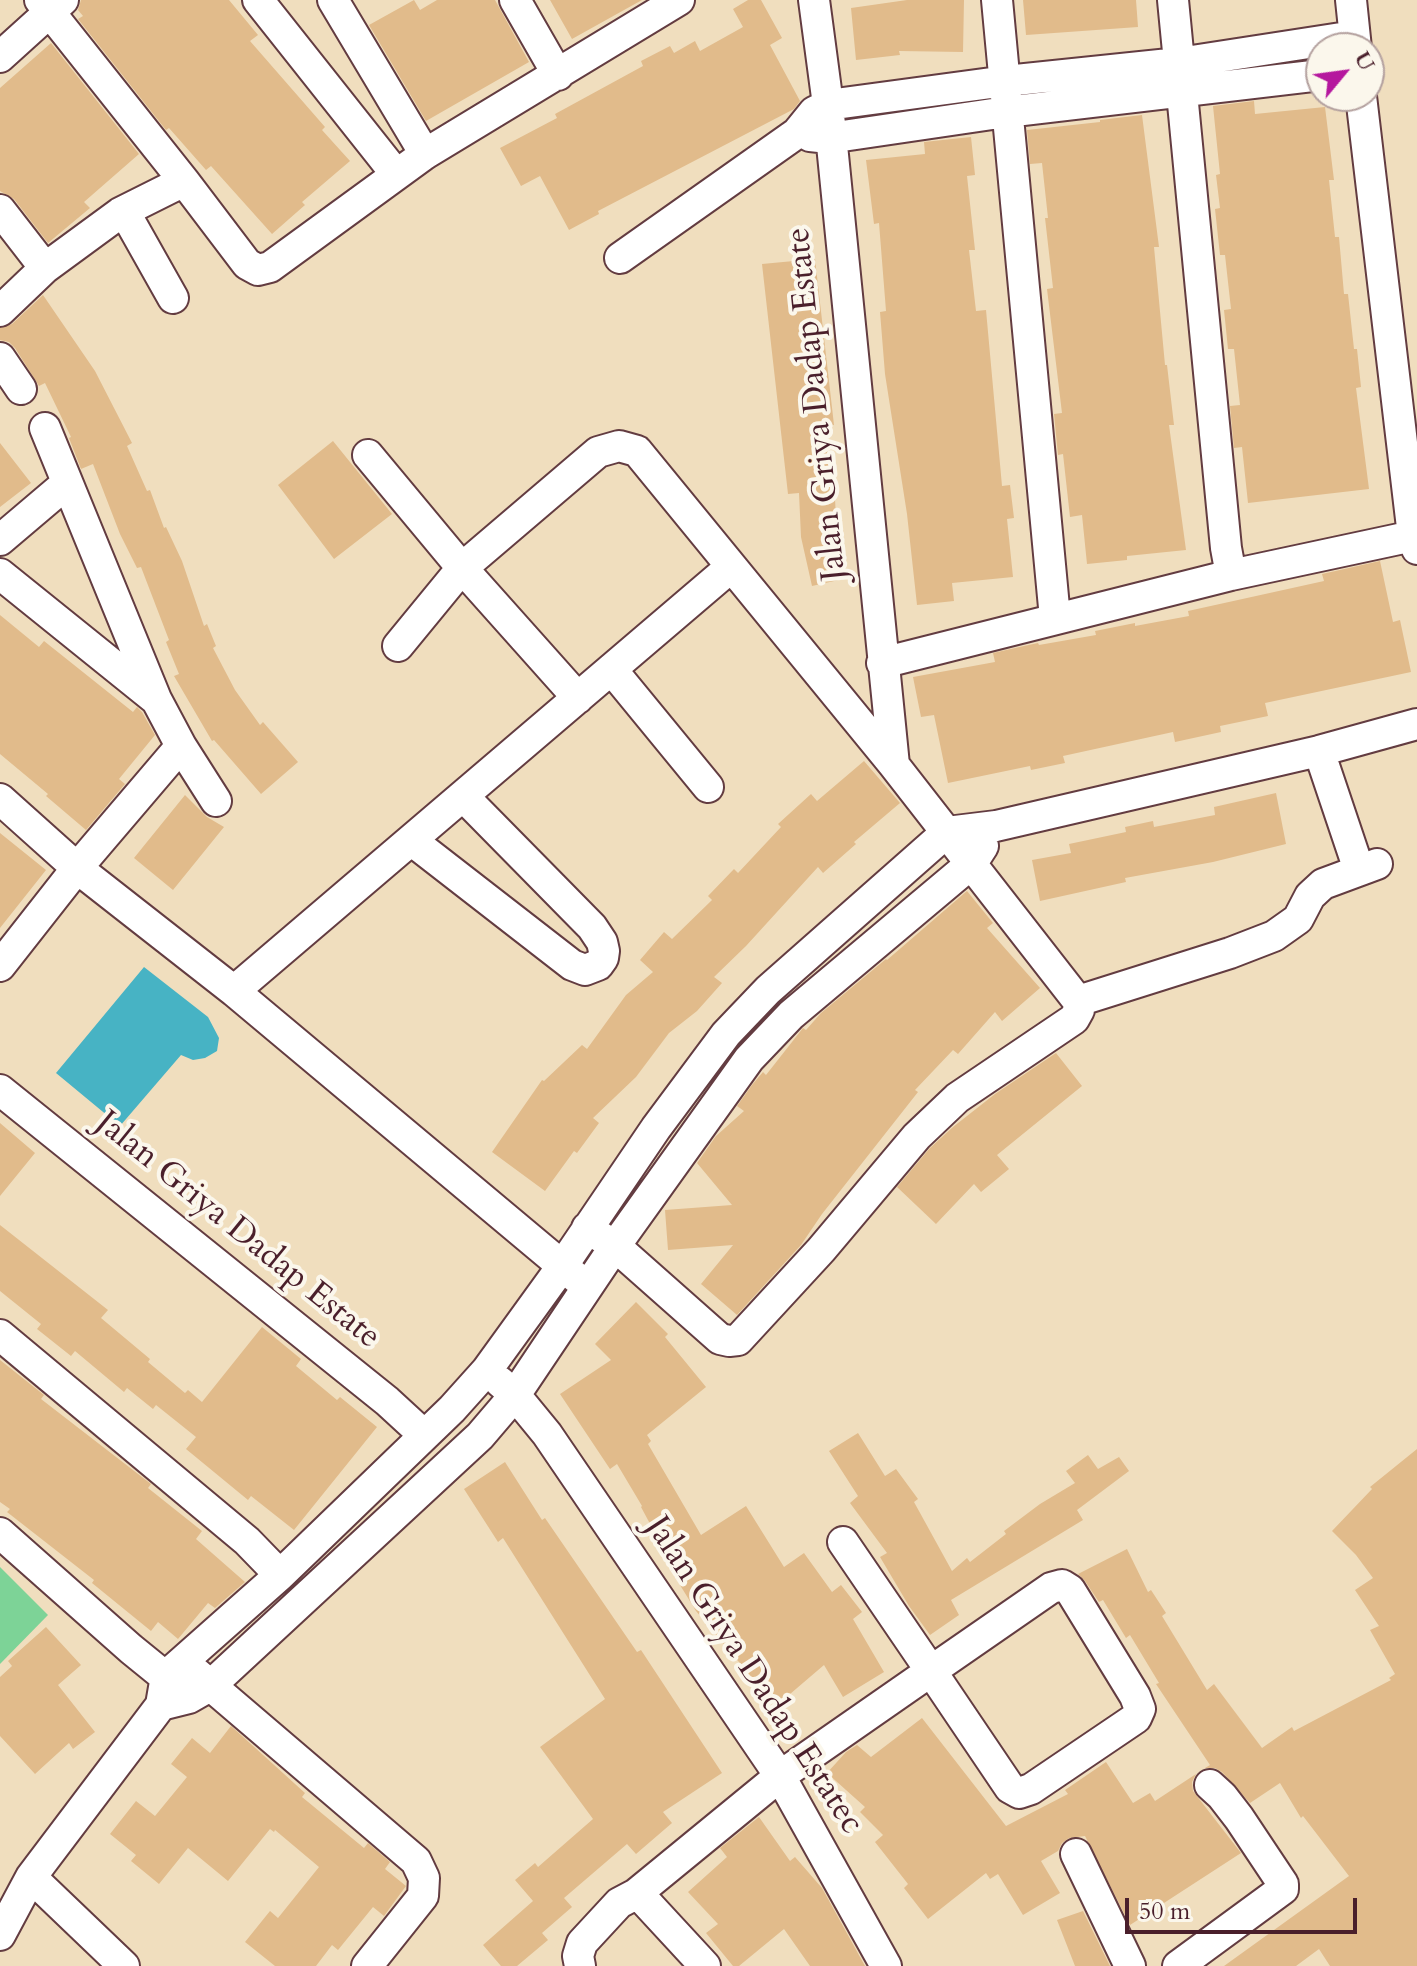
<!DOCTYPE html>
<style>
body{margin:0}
#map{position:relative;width:1417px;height:1966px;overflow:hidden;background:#f0debe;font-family:Cardo,serif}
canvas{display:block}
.north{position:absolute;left:1305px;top:32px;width:80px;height:80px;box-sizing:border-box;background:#fbf7ec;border:2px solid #b4a19f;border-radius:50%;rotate:61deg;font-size:22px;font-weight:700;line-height:32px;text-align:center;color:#4a1f2b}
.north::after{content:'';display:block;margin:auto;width:28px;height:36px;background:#b5179e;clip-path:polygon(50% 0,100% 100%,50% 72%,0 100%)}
.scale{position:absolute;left:1125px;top:1898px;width:232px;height:36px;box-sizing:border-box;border:4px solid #4a1f2b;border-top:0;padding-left:10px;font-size:24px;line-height:28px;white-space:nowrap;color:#4a1f2b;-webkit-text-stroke:6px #fbf7ec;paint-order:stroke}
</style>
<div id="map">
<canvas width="1417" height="1966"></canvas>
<div class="north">U</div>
<div class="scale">50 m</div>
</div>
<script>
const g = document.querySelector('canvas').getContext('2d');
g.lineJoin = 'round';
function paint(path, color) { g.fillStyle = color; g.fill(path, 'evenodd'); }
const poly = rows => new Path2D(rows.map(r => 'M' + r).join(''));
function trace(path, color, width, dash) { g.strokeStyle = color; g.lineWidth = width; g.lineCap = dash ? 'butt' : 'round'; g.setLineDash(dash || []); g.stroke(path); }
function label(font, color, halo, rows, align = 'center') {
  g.font = font + ' Cardo,serif'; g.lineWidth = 8; g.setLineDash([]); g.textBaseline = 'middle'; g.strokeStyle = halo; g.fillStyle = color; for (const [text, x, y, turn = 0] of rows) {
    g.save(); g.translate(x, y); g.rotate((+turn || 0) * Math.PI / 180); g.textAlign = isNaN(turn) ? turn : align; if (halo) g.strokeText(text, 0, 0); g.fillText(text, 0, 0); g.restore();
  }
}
const green = poly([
 [0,1567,48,1615,0,1664]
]);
const water = poly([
 [144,967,208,1017,219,1038,217,1051,205,1058,193,1060,181,1055,120,1126,56,1073]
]);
const building = poly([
 [81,0,229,0,258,35,250,41,325,127,322,130,350,161,302,202,305,205,272,234,211,166,206,170,169,128,166,130,78,19,83,16,78,10],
 [414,0,420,10,437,0,495,0,529,62,426,121,369,25],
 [550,0,642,0,572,39],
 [748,0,761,0,782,38,770,45,800,101,794,109,598,211,599,214,569,230,540,176,521,186,500,148,557,118,555,114,643,66,641,61,670,46,674,53,695,41,700,51,743,27,733,9],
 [907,0,964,0,963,52,899,51,900,55,856,60,851,8],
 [1023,0,1136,0,1138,27,1026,35],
 [51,43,139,154,84,202,90,208,48,243,14,199,0,191,0,88],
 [1254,101,1255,114,1325,107,1334,180,1329,180,1335,237,1339,237,1344,294,1348,294,1354,349,1357,349,1361,387,1356,388,1369,489,1248,503,1242,447,1234,448,1230,406,1240,405,1234,349,1228,349,1224,310,1231,309,1225,255,1220,255,1215,209,1220,208,1216,175,1220,174,1213,106],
 [1142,115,1159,247,1154,247,1165,365,1167,365,1174,425,1169,425,1186,550,1127,556,1127,560,1087,564,1082,515,1070,517,1063,454,1058,455,1054,414,1062,413,1047,289,1053,288,1045,218,1048,218,1042,163,1030,164,1027,130,1100,122,1100,120],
 [971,137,975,175,967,176,975,250,969,250,976,311,986,310,1002,486,1010,485,1014,518,1007,519,1013,577,952,583,954,601,917,605,907,514,885,374,880,312,886,311,879,223,874,224,866,160,925,154,924,142],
 [815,259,834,425,825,426,832,499,835,499,838,556,843,579,812,586,801,537,799,493,788,494,762,264],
 [43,295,95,371,132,443,127,446,147,491,150,490,164,528,166,527,182,561,204,626,207,624,216,646,213,648,235,690,260,725,263,722,298,762,261,794,214,740,212,741,174,676,179,674,166,642,169,640,141,567,137,568,120,534,93,464,81,469,69,438,71,437,45,383,39,386,15,348,9,342,0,340,0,328,12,324],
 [333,441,392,514,334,559,278,485],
 [0,443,31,483,0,507],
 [1380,561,1393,622,1400,620,1411,672,1265,703,1268,716,1220,726,1221,732,1175,742,1173,732,1063,756,1065,763,1031,770,1030,766,948,783,934,715,921,717,913,677,995,662,993,653,1024,646,1038,643,1039,645,1096,635,1095,631,1135,623,1135,626,1189,616,1188,611,1324,581,1322,574],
 [0,615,39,647,44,641,133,712,137,707,142,712,155,735,119,779,125,784,86,830,46,796,48,794,0,754],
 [864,761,900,803,854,842,856,844,823,873,818,867,746,946,714,977,722,983,697,1011,669,1033,636,1077,593,1118,599,1123,577,1153,574,1151,545,1191,492,1152,542,1080,544,1081,582,1045,587,1049,626,995,653,972,640,960,664,932,672,939,712,900,708,896,734,869,738,873,781,827,778,824,811,794,817,801],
 [1276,793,1286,844,1213,862,1125,878,1126,882,1040,901,1032,860,1071,853,1069,844,1126,832,1125,827,1153,821,1154,827,1215,815,1214,807],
 [185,795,207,817,224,827,173,890,134,858],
 [0,833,46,870,0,928],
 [967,891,993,923,987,928,1040,988,1002,1021,995,1012,958,1054,953,1050,915,1090,918,1092,822,1214,801,1245,737,1315,701,1284,733,1245,668,1250,665,1210,732,1205,697,1163,716,1136,744,1111,737,1106,752,1085,763,1072,766,1075,803,1028,806,1030,821,1013,886,959,887,960],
 [1056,1053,1082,1086,997,1155,1009,1169,981,1192,974,1184,936,1224,897,1187,930,1148,953,1127,995,1094],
 [0,1123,35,1153,0,1196],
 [0,1225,108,1310,101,1318,150,1359,148,1362,185,1393,188,1390,202,1402,262,1327,301,1359,296,1366,337,1400,340,1397,377,1427,294,1530,251,1496,248,1500,186,1449,196,1437,156,1405,153,1409,127,1388,124,1392,75,1351,71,1356,37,1329,41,1324,0,1291],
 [636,1302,668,1334,665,1337,706,1387,647,1435,651,1441,648,1444,701,1535,746,1506,784,1567,804,1553,832,1592,841,1585,862,1612,853,1619,884,1672,843,1697,824,1665,776,1706,696,1611,659,1551,663,1548,641,1507,642,1506,617,1464,610,1469,560,1394,611,1360,595,1344],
 [0,1360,44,1395,41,1399,151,1484,148,1488,202,1531,196,1539,245,1582,215,1608,208,1603,178,1639,158,1622,151,1631,92,1583,94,1580,7,1512,10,1509,0,1502],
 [858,1433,885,1476,896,1469,918,1499,914,1502,952,1571,967,1558,970,1562,1006,1534,1004,1531,1040,1504,1075,1483,1066,1471,1088,1455,1098,1469,1119,1457,1129,1471,1077,1510,1083,1520,951,1600,959,1615,930,1635,909,1606,880,1557,887,1553,850,1503,858,1496,829,1451],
 [1417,1449,1417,1966,1330,1966,1319,1949,1296,1966,1224,1966,1349,1876,1303,1816,1301,1818,1280,1783,1250,1803,1222,1772,1215,1768,1205,1768,1210,1765,1156,1684,1159,1683,1130,1635,1126,1638,1103,1600,1099,1602,1085,1581,1078,1574,1127,1549,1148,1592,1151,1590,1166,1613,1162,1616,1207,1690,1214,1684,1262,1748,1292,1727,1294,1731,1391,1680,1389,1678,1395,1674,1370,1630,1379,1626,1355,1590,1373,1578,1356,1555,1332,1531,1372,1489,1370,1487],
 [505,1462,542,1520,545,1518,637,1652,641,1650,722,1773,663,1812,672,1823,636,1854,627,1844,564,1898,572,1907,542,1933,548,1940,517,1966,501,1966,483,1945,533,1901,515,1880,535,1863,538,1867,593,1819,540,1747,605,1699,503,1538,498,1542,464,1489],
 [46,1627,81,1665,58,1685,95,1732,73,1749,69,1743,35,1774,0,1736,0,1677,12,1666,8,1661],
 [922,1718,1006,1826,1068,1794,1065,1790,1106,1762,1133,1803,1150,1793,1155,1801,1196,1774,1192,1782,1193,1791,1241,1853,1130,1925,1085,1836,1069,1838,1062,1843,1058,1851,1041,1861,1060,1893,1023,1915,998,1874,990,1879,986,1873,928,1919,904,1888,908,1884,875,1842,883,1835,860,1812,865,1807,827,1773,846,1752,857,1745,871,1757],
 [231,1726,305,1793,302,1797,364,1848,368,1843,390,1862,385,1869,406,1886,384,1916,373,1907,338,1950,332,1945,316,1966,275,1966,245,1942,270,1911,278,1918,319,1867,275,1830,274,1832,270,1829,228,1881,188,1848,159,1884,131,1861,136,1855,110,1834,136,1801,155,1816,187,1777,171,1764,192,1738,210,1753],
 [759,1817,790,1861,795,1857,822,1888,865,1966,810,1966,784,1929,739,1966,733,1966,706,1933,718,1924,688,1892,727,1857,720,1848],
 [1083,1911,1109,1964,1110,1966,1075,1966,1057,1920]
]);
const minor = poly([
 [40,0,184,181],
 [258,0,396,174],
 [333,0,425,154],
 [515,0,558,75],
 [814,0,828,105,894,765],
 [997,0,1055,618],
 [1173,0,1226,548,1231,575],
 [1351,0,1356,48],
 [0,57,63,0],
 [1361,96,1413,536,1417,549],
 [810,136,829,138,1006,112,1321,75],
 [0,210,45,268],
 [124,211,173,298],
 [620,258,797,133,814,112,828,105,1006,81,1179,63,1354,36],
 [0,311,45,268,120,213,184,181,247,264,258,270,270,267,425,154,679,0],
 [0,358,21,389],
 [368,455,462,568,578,698],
 [0,540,66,484],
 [0,574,154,698],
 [398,646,462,568,598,452,619,446,637,451,894,765,1078,1001,1079,1010,1074,1019,957,1098,917,1136,821,1250,738,1340,729,1341,720,1339,615,1246,587,1228],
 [882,663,1231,575,1413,536],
 [612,670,708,787],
 [181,746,216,801],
 [1319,751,1359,870],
 [0,799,77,868,234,991],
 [411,840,572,965,585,970,598,965,603,958,604,951,602,942,592,927,464,797],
 [0,966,77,868,181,746,156,699,45,428],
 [1078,1001,1230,953,1274,936,1298,919,1310,896,1323,884,1377,864],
 [0,1090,387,1401,424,1435],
 [578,1279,234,991,731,567],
 [0,1335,247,1541,280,1575],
 [500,1382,515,1395,547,1434,780,1776,886,1966],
 [0,1533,131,1649,179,1688],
 [196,1673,416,1861,424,1878,423,1896,367,1966],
 [161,1705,166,1676,280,1575,452,1409,487,1370,563,1265,656,1128,726,1034,768,990,947,832,996,826,1319,751,1417,724],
 [161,1705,189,1698,210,1686,480,1436,515,1395,615,1246,749,1059,791,1015,972,863,983,846],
 [1076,1854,1130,1966],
 [31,1877,124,1966],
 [636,1894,644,1900,705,1966],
 [0,1935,31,1877,161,1705],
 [580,1966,578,1956,582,1943,619,1903,636,1894,780,1776,931,1671,1051,1588,1062,1585,1070,1590,1135,1696,1140,1709,1136,1718,1031,1789,1019,1793,1010,1788,931,1671,843,1542],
 [1178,1966,1283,1889,1283,1884,1239,1818,1222,1796,1210,1785]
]);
const streetNames = [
 ["Jalan Griya Dadap Estate",818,404,-96],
 ["Jalan Griya Dadap Estate",237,1231,39],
 ["Jalan Griya Dadap Estatec",753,1676,57]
];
paint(green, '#7dd397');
paint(water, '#47b3c4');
paint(building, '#e1bb8b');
trace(minor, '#633c41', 34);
trace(minor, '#fff', 30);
label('34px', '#4a1f2b', '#fbf7ec', streetNames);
</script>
